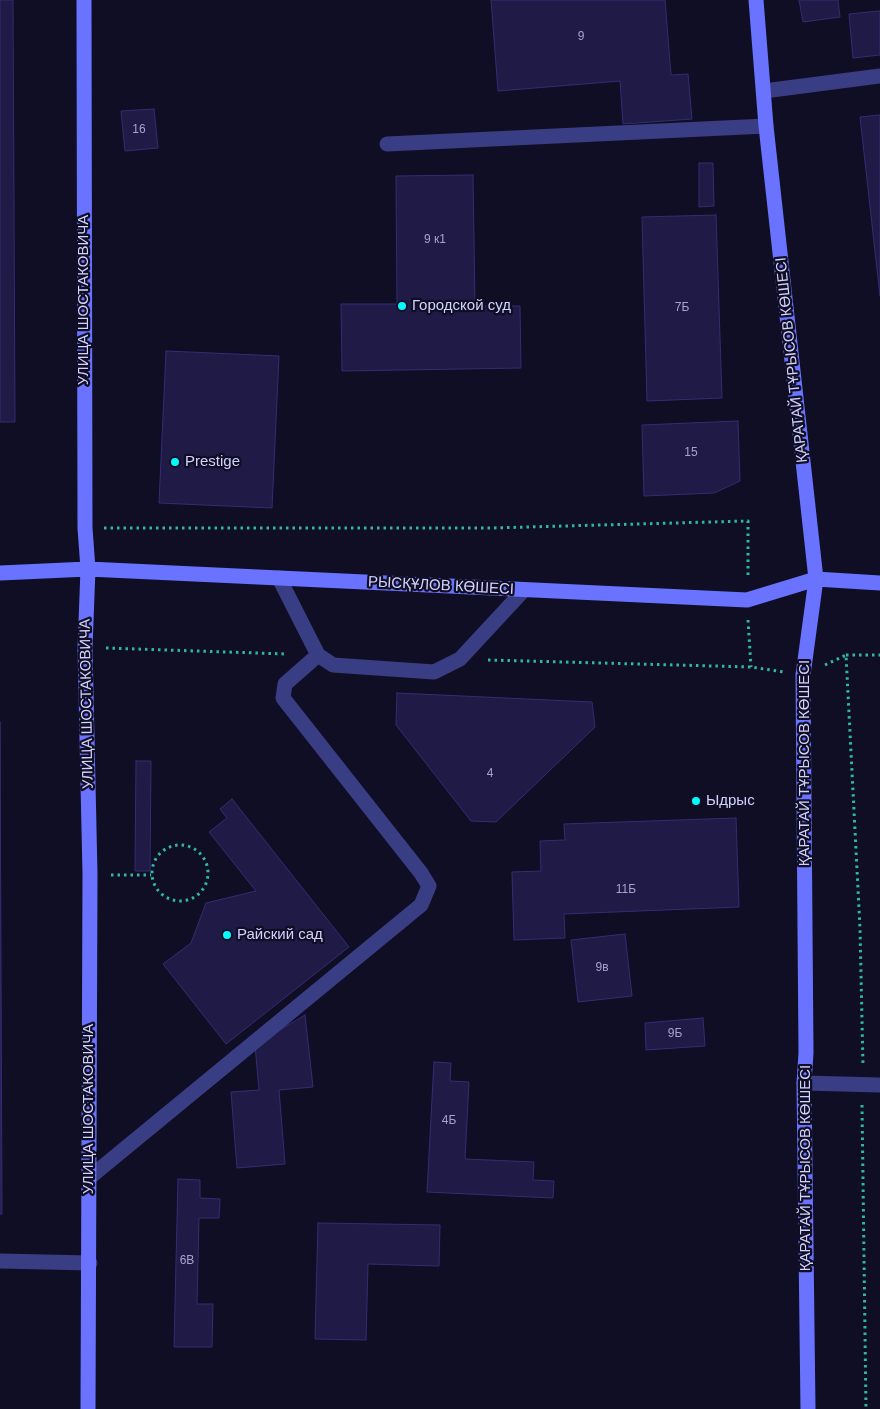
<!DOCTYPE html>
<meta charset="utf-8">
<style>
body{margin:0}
canvas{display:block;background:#100e24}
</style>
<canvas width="880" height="1409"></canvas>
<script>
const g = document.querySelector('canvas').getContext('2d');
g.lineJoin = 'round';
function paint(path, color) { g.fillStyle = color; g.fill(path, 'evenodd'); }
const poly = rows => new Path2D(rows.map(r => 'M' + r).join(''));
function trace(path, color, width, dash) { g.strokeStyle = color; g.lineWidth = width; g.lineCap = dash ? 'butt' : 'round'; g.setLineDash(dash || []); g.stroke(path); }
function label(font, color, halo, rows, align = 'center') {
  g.font = font + ' Arial,sans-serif'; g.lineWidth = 4.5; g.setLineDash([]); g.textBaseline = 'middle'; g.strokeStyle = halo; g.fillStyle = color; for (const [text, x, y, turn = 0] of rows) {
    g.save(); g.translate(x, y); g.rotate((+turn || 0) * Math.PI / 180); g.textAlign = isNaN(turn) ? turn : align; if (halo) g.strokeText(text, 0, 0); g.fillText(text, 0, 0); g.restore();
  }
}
const building = poly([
 [0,0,13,0,15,422,0,422,0,0],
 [491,0,665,0,671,75,688,74,692,119,623,124,620,81,498,91,491,0],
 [799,0,838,0,840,17,803,22,799,0],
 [880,11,880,55,853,58,849,14,880,11],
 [154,109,158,148,125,151,121,111,154,109],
 [880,115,880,296,860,117,880,115],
 [699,163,713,163,714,206,699,207,699,163],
 [473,175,475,306,520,306,521,368,342,371,341,304,397,304,396,176,473,175],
 [716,215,722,398,647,401,642,217,716,215],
 [166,351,279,356,272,508,159,503,166,351],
 [738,421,740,481,714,493,644,496,642,425,738,421],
 [397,693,592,702,595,727,496,822,471,821,396,725,397,693],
 [0,722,2,1214,0,1214,0,722],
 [136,761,151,761,150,871,135,871,136,761],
 [232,799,349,947,226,1044,163,964,191,943,206,903,256,891,209,832,227,818,220,809,232,799],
 [736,818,739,907,564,914,565,938,514,940,512,872,541,871,540,841,565,840,564,824,736,818],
 [625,934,632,996,578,1002,571,940,625,934],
 [305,1015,313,1087,279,1090,285,1164,237,1168,231,1092,259,1090,255,1045,305,1015],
 [703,1018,705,1046,646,1050,645,1023,703,1018],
 [434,1062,451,1063,450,1081,469,1082,465,1159,534,1162,533,1180,554,1181,553,1198,427,1192,434,1062],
 [178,1179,200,1180,200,1198,220,1199,219,1218,199,1218,197,1304,213,1304,212,1347,174,1347,178,1179],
 [318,1223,440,1225,439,1266,368,1264,366,1340,315,1339,318,1223]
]);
const path = poly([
 [104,528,491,528,748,521,748,579],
 [748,620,751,667],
 [106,648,287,654],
 [846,655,880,655],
 [488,660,751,667,784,672],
 [825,665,846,655,860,928,863,1066],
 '152 873a28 28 0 1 1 56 0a28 28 0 1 1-56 0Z',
 [111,875,151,875],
 [862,1105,866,1409]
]);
const lane = poly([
 [764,91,880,76],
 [387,144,766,126],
 [279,578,318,655,333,665,434,672,460,659,524,590],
 [804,1083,880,1085],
 [89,1178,421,905,429,886,421,873,283,698,285,684,318,655]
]);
const street = poly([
 [0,1261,90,1263]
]);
const secondary = poly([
 [84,0,85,528,88,569,85,648,90,874,88,1409],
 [756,0,766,126,816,579,803,675,806,1053,804,1083,808,1409],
 [0,573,88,569,747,600,816,579,880,583]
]);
const markers = [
 [402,306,5,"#00fcfd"],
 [175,462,5,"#00fcfd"],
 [696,801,5,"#00fcfd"],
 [227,935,5,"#00fcfd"]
];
const numberNames = [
 ["9",581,37],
 ["16",139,130],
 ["9 к1",435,240],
 ["7Б",682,308],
 ["15",691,453],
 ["4",490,774],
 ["11Б",626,890],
 ["9в",602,968],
 ["9Б",675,1034],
 ["4Б",449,1121],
 ["6В",187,1261]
];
const streetNames = [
 ["УЛИЦА ШОСТАКОВИЧА",84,300,-90],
 ["ҚАРАТАЙ ТҰРЫСОВ КӨШЕСІ",792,360,-96],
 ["РЫСҚҰЛОВ КӨШЕСІ",441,586,3],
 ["УЛИЦА ШОСТАКОВИЧА",87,704,-91],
 ["ҚАРАТАЙ ТҰРЫСОВ КӨШЕСІ",805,763,-90],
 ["УЛИЦА ШОСТАКОВИЧА",89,1109,-90],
 ["ҚАРАТАЙ ТҰРЫСОВ КӨШЕСІ",806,1168,-90]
];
const poiNames = [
 ["Городской суд",412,306],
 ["Prestige",185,462],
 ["Ыдрыс",706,801],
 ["Райский сад",237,935]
];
paint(building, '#1f1a46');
trace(building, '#332c72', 1);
trace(path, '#2eb7a2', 3, [2.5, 4]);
trace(lane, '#393d84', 15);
trace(street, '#393d84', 15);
trace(secondary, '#6973ff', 15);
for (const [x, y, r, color] of markers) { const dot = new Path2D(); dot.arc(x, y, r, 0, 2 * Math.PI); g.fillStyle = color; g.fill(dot); trace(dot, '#100e24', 2); }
label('12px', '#a5a4d1', null, numberNames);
label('15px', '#d2d2ff', '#100e24', streetNames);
label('15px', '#d2d2ff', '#100e24', poiNames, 'left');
</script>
